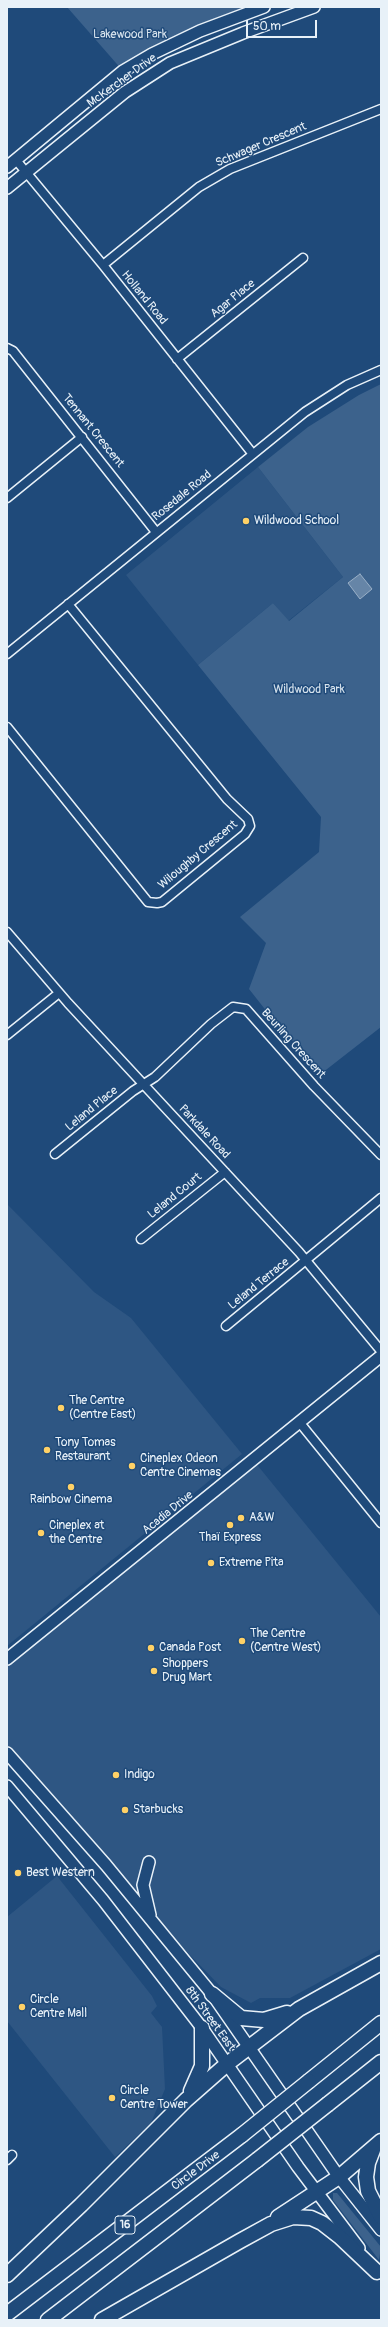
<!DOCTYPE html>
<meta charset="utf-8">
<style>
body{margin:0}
#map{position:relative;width:388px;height:2327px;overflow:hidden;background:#1f4a7a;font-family:Pangolin,sans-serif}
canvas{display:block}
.frame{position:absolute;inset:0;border:8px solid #e8f1f8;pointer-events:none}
.scale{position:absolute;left:246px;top:20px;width:71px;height:18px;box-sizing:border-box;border:2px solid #e8f1f8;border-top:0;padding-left:5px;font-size:12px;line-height:14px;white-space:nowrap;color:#e8f1f8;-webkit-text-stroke:3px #1f4a7a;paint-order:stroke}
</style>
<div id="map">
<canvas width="388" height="2327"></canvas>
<div class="frame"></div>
<div class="scale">50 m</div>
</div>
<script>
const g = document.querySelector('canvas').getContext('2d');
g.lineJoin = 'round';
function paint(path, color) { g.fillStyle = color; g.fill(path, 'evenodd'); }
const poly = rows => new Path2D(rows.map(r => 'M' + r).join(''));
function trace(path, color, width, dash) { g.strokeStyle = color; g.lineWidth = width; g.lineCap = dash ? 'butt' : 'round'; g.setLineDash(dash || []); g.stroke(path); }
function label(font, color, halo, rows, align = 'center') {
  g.font = font + ' Pangolin,sans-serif'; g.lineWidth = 3; g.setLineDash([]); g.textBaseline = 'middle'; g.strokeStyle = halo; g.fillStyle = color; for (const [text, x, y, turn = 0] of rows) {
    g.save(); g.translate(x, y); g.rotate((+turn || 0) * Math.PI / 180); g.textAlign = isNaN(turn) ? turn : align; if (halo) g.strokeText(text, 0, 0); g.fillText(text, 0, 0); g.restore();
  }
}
const built = poly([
 [258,467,343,577,288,621,273,603,198,665,126,575],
 [7,1204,94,1292,131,1318,242,1454,7,1646],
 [254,1461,381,1617,381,1949,290,1998,260,1998,251,2003,221,1987,122,1885,7,1753,7,1659],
 [57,1876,152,1996,157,2006,151,2013,162,2027,165,2089,151,2123,115,2157,7,2021,7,1917]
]);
const green = poly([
 [67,7,265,7,123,71],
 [381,384,381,1027,322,1073,275,1022,249,989,266,943,240,917,319,852,321,817,198,665,273,603,289,621,343,577,258,467,308,427,359,395],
 [333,2193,337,2193,381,2247,379,2260,333,2200]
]);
const water = poly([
 [360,574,372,589,360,599,348,583,360,574]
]);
const street = poly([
 [16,160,103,265,252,453],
 [103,265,199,187,230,169,381,109],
 [7,348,13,351,156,532],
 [177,359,303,258],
 [7,498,82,437],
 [7,654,305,412,347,385,381,370],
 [7,727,148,902,157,903,162,902,245,834,250,826,248,819,227,799,68,604],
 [7,932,68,1003,299,1252,381,1351],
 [7,1035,59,993],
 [55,1154,133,1091,155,1077,211,1024,233,1007,246,1009,314,1086,381,1155],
 [141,1239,225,1172],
 [226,1326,381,1198],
 [300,1423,381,1523],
 [7,2160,12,2155]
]);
const secondary = poly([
 [7,167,123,71,152,54,200,31,264,7],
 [7,188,125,92,170,63,243,33,314,7],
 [7,1659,381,1356],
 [7,1753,106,1865,212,1994,339,2177,381,2230],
 [7,1786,103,1900,202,2028,298,2167,359,2248],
 [149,1862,143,1885,150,1915]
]);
const highway = poly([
 [212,1994,241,2018,264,2020,287,2013],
 [309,2081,381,2023],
 [191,2091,202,2066,202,2028],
 [328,2104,381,2062],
 [373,2150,368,2163,366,2177,368,2191,381,2217],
 [278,2217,339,2177,381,2141],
 [7,2275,81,2205,186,2100,227,2064,299,2009,381,1963],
 [7,2314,242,2135],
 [48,2320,257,2160],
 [102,2320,240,2241,271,2224,293,2217,311,2218,322,2223,340,2237,377,2272]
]);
const highwayBridge = poly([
 [242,2135,309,2081],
 [257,2160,328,2104]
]);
const markers = [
 [246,521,4,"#ffd166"],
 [61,1408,4,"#ffd166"],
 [47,1450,4,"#ffd166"],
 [132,1466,4,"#ffd166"],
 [71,1487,4,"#ffd166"],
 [241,1518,4,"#ffd166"],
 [230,1525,4,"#ffd166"],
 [41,1533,4,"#ffd166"],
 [211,1563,4,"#ffd166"],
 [242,1641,4,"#ffd166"],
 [151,1648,4,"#ffd166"],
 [154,1671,4,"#ffd166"],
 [116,1775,4,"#ffd166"],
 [125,1810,4,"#ffd166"],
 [18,1873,4,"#ffd166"],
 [22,2007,4,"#ffd166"],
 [112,2098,4,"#ffd166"]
];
const shields = [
 [125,2225,20]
];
const shieldNames = [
 ["16",125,2225]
];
const parkNames = [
 ["Lakewood Park",130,35],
 ["Wildwood Park",309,690]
];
const streetNames = [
 ["McKercher Drive",122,81,-36],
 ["Schwager Crescent",261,145,-23],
 ["Holland Road",144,298,51],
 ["Agar Place",233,299,-39],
 ["Tennant Crescent",93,431,51],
 ["Rosedale Road",182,496,-39],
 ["Wiloughby Crescent",198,855,-40],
 ["Beurling Crescent",293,1044,48],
 ["Leland Place",92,1109,-39],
 ["Parkdale Road",204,1132,47],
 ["Leland Court",175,1196,-39],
 ["Leland Terrace",259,1284,-39],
 ["Acadia Drive",168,1513,-39],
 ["8th Street East",210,2019,54],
 ["Circle Drive",196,2171,-37]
];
const poiNames = [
 ["Wildwood School",254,521],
 ["The Centre",69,1401],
 ["(Centre East)",69,1415],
 ["Tony Tomas",55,1443],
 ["Restaurant",55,1457],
 ["Cineplex Odeon",140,1459],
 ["Centre Cinemas",140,1473],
 ["Rainbow Cinema",71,1500,"center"],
 ["A&W",249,1518],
 ["Cineplex at",49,1526],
 ["the Centre",49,1540],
 ["Thaï Express",230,1538,"center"],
 ["Extreme Pita",219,1563],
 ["The Centre",250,1634],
 ["(Centre West)",250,1648],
 ["Canada Post",159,1648],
 ["Shoppers",162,1664],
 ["Drug Mart",162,1678],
 ["Indigo",124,1775],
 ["Starbucks",133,1810],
 ["Best Western",26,1873],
 ["Circle",30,2000],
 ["Centre Mall",30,2014],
 ["Circle",120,2091],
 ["Centre Tower",120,2105]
];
paint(built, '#2e5683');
paint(green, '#3c628c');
paint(water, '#6685a7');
trace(water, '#9ab0c7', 1);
trace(street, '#e8f1f8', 11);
trace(secondary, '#e8f1f8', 14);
trace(highway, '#e8f1f8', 17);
trace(street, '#1f4a7a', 8);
trace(secondary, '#1f4a7a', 11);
trace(highway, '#1f4a7a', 14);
trace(highwayBridge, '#e8f1f8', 17, []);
trace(highwayBridge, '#1f4a7a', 14);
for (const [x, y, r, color] of markers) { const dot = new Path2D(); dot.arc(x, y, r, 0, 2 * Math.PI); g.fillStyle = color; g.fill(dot); trace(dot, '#1f4a7a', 1.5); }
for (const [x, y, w] of shields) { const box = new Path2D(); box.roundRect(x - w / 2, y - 9, w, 18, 3); g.fillStyle = '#1f4a7a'; g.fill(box); trace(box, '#e8f1f8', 1); }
label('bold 11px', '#e8f1f8', null, shieldNames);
label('12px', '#d7e3ed', '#1f4a7a', parkNames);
label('12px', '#e8f1f8', '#1f4a7a', streetNames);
label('12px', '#e8f1f8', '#1f4a7a', poiNames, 'left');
</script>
